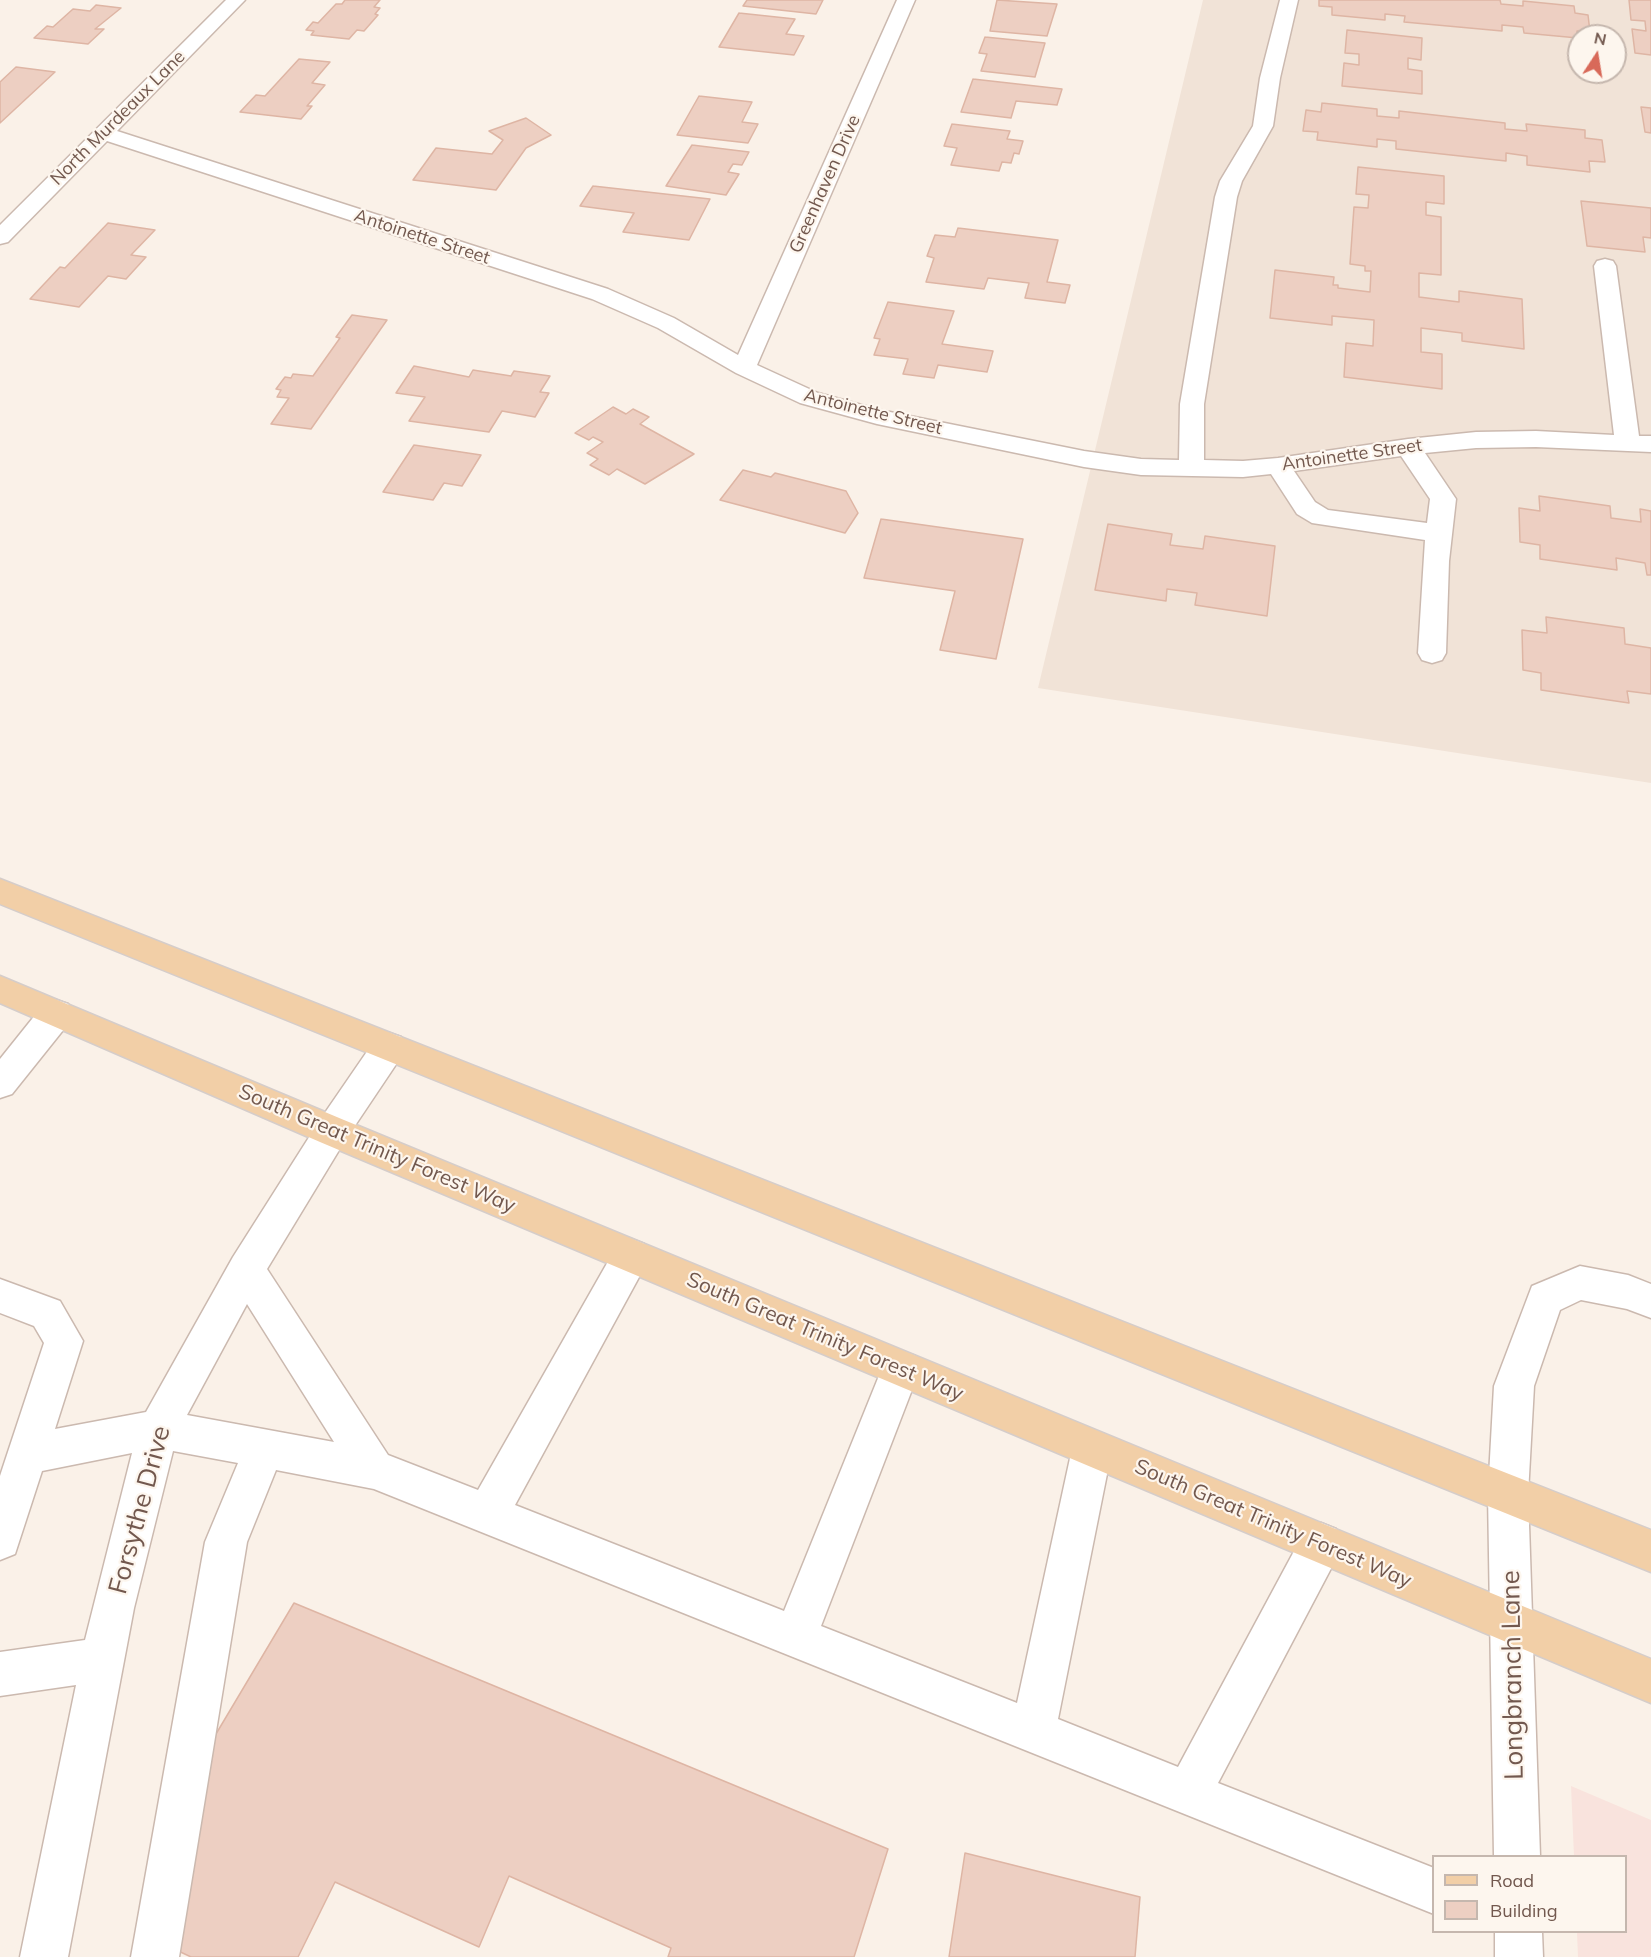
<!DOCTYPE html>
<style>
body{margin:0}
#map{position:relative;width:1651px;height:1957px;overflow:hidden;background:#faf1e8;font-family:Mulish,sans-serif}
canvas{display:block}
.legend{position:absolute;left:1432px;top:1855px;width:195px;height:78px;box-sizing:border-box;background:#fdf6ee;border:2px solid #c5b7ae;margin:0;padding:8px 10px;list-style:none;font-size:18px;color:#72584e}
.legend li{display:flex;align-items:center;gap:12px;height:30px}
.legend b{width:30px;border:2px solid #c5b7ae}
.north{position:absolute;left:1567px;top:24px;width:60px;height:60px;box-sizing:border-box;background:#fdf6ee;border:2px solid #c5b7ae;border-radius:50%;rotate:12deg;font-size:16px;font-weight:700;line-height:24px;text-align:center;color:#72584e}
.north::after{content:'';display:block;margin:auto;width:21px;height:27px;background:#d86959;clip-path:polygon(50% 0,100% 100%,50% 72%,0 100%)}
</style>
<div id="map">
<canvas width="1651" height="1957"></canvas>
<ul class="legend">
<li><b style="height:8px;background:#f2cfa7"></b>Road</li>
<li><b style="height:16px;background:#edcfc2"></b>Building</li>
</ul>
<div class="north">N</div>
</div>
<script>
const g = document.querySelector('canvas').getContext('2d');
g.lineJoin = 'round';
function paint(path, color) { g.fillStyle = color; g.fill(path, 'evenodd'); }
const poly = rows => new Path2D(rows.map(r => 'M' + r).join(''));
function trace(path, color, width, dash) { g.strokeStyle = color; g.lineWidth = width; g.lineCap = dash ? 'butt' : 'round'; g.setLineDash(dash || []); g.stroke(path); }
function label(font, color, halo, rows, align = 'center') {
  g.font = font + ' Mulish,sans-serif'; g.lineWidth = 4.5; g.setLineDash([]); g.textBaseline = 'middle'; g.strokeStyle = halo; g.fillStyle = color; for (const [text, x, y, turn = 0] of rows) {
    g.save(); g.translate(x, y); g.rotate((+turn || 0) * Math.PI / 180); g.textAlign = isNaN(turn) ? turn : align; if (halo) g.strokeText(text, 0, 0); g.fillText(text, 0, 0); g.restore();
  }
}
const residential = poly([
 [1203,0,1651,0,1651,783,1038,688],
 [1579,36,1615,36,1615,72,1579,72]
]);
const commercial = poly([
 [1571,1786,1651,1820,1651,1957,1578,1957,1577,1932,1626,1932,1626,1856,1574,1856]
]);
const building = poly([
 [345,0,380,0,374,7,380,8,375,14,378,15,364,31,357,30,349,39,311,35,314,31,306,30,313,22,318,23,336,4,342,4,345,0],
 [747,0,823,0,816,14,743,6,747,0],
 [997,0,1057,4,1047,36,990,31,997,0],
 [1319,0,1500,0,1501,4,1523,6,1523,1,1574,6,1575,13,1588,15,1590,32,1577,31,1578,38,1524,33,1523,27,1502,25,1502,31,1404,22,1405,16,1385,14,1385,20,1332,15,1332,7,1319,6,1319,0],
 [1629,0,1651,0,1651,55,1635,53,1632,29,1646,31,1645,21,1631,20,1629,0],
 [96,5,121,8,95,29,104,29,88,44,34,38,47,26,53,27,73,9,90,11,96,5],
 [739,13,795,19,786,34,804,36,794,55,719,47,739,13],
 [1347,30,1422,38,1421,60,1408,58,1408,69,1422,71,1422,94,1342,86,1344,63,1359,65,1359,54,1345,53,1347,30],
 [985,37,1045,43,1035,77,981,71,987,54,979,53,985,37],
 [299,59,330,62,312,83,325,85,307,106,312,106,301,119,240,112,256,95,265,96,299,59],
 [16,67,55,72,0,123,0,82,16,67],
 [973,79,1062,89,1057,105,1016,101,1011,118,961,112,973,79],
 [699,96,752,102,742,122,758,124,748,143,677,135,699,96],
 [1322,103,1377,109,1377,116,1399,118,1399,111,1505,123,1505,129,1527,131,1526,124,1585,130,1585,138,1602,140,1605,162,1589,161,1590,172,1527,165,1527,156,1506,153,1506,161,1396,149,1396,141,1377,139,1377,147,1317,140,1318,132,1303,131,1306,110,1321,112,1322,103],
 [1641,107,1651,108,1651,133,1645,132,1641,107],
 [526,118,551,135,526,148,496,190,413,180,436,148,492,154,503,140,489,131,526,118],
 [952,124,1010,131,1007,139,1023,141,1019,154,1014,153,1011,163,1002,162,999,171,951,165,957,148,944,146,952,124],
 [692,145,749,152,742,165,733,164,728,172,739,174,726,195,666,186,692,145],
 [1358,167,1444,176,1444,204,1426,202,1426,215,1441,217,1441,275,1419,273,1419,297,1459,302,1459,291,1522,299,1524,349,1462,341,1462,333,1421,328,1421,352,1442,354,1442,389,1344,377,1346,343,1373,346,1374,320,1332,316,1332,325,1270,318,1275,270,1334,277,1333,285,1338,285,1338,288,1370,292,1371,271,1365,271,1365,266,1350,264,1354,207,1368,208,1369,195,1356,194,1358,167],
 [593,186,710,199,689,240,623,232,634,213,580,206,593,186],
 [1581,201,1651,208,1651,238,1643,237,1645,252,1587,246,1581,201],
 [108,223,155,230,131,255,146,257,126,279,108,276,79,307,30,299,60,267,65,268,108,223],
 [958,228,1058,240,1047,282,1070,285,1065,303,1025,298,1029,283,988,278,984,289,926,282,934,258,927,256,935,235,955,237,958,228],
 [888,302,954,311,942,344,993,351,987,372,938,365,934,378,903,374,908,359,874,355,880,339,874,338,888,302],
 [352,315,387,320,311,429,271,424,289,398,277,397,281,390,276,389,285,377,291,378,293,374,313,376,340,338,336,337,352,315],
 [414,366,469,377,473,370,511,376,514,371,550,376,540,392,549,393,535,417,502,411,489,432,409,421,425,397,396,393,414,366],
 [613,407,626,414,633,409,649,417,640,424,694,454,645,484,617,469,609,475,590,465,598,459,587,453,603,442,593,437,589,440,575,433,613,407],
 [414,445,481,455,462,486,444,483,433,500,383,492,414,445],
 [743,470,771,477,775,473,846,491,858,513,845,533,720,500,743,470],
 [1539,496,1610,506,1611,518,1641,522,1640,509,1651,511,1651,575,1647,575,1645,563,1616,558,1617,570,1540,559,1540,545,1520,542,1519,508,1540,511,1539,496],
 [881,519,1023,539,996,659,940,650,955,591,864,578,881,519],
 [1108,524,1172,534,1170,545,1203,549,1205,536,1275,546,1267,616,1195,605,1197,593,1167,589,1166,601,1095,590,1108,524],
 [1546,617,1624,628,1625,644,1651,648,1651,694,1627,691,1629,703,1541,690,1541,673,1523,670,1522,630,1547,633,1546,617],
 [294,1603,888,1849,854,1957,668,1957,671,1948,509,1876,479,1947,335,1882,298,1957,191,1957,172,1948,210,1744,294,1603],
 [965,1853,1140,1897,1135,1957,949,1957,965,1853]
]);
const minor = poly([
 [226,0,245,0,117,131,608,289,674,318,738,355,897,0,915,0,757,365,818,393,880,410,1084,451,1141,459,1179,460,1180,404,1215,197,1220,181,1253,126,1260,78,1280,0,1298,0,1280,78,1273,126,1242,181,1237,197,1204,404,1204,460,1243,461,1278,458,1408,439,1476,432,1536,431,1614,435,1594,266,1597,261,1605,259,1613,261,1616,266,1639,436,1651,436,1651,452,1536,447,1476,448,1425,453,1456,499,1449,561,1446,653,1442,660,1432,663,1422,660,1418,653,1425,540,1312,523,1297,514,1271,474,1243,477,1141,475,1084,467,877,424,800,403,736,373,658,328,592,299,107,141,8,242,0,244,0,225,226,0],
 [1401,456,1430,499,1427,523,1328,510,1315,502,1294,471,1401,456],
 [56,1000,68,1004,73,1014,68,1024,12,1094,0,1098,0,1059,44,1004,56,1000],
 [389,1033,401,1037,406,1047,401,1057,344,1142,267,1269,388,1455,478,1490,618,1244,631,1239,644,1244,650,1256,644,1268,515,1505,784,1611,887,1356,901,1351,915,1356,920,1369,821,1626,1017,1703,1072,1449,1078,1435,1092,1430,1106,1435,1112,1449,1058,1719,1178,1767,1306,1529,1321,1523,1336,1529,1342,1544,1336,1559,1218,1783,1434,1868,1434,1914,374,1489,276,1470,247,1542,179,1957,131,1957,205,1542,238,1463,173,1451,134,1608,68,1957,20,1957,76,1685,0,1696,0,1652,85,1640,132,1453,42,1471,15,1554,0,1560,0,1476,44,1343,34,1326,0,1313,0,1279,60,1301,83,1341,55,1429,146,1412,233,1257,320,1120,377,1037,389,1033],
 [247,1304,334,1442,187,1415,247,1304],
 [1580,1266,1628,1275,1651,1284,1651,1318,1627,1309,1581,1300,1560,1310,1534,1386,1528,1494,1540,1856,1494,1856,1488,1494,1494,1386,1532,1286,1580,1266],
 [1495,1932,1542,1932,1543,1957,1495,1957,1495,1932]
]);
const major = poly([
 [0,879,1651,1530,1651,1572,0,904,0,879],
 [0,976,344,1120,1651,1659,1651,1703,320,1142,0,1003,0,976]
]);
const farStreetnames = [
 ["North Murdeaux Lane",118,118,-45],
 ["Greenhaven Drive",825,184,-66],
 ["Antoinette Street",422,237,18],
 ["Antoinette Street",873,412,14],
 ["Antoinette Street",1352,455,-8]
];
const streetNames = [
 ["South Great Trinity Forest Way",377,1149,23],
 ["South Great Trinity Forest Way",825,1337,23],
 ["South Great Trinity Forest Way",1273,1524,23]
];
const nearStreetnames = [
 ["Forsythe Drive",140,1510,-75],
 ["Longbranch Lane",1513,1675,-91]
];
paint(residential, '#f1e3d7');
paint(commercial, '#f9e3dd');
paint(building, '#edcfc2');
trace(building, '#deb5a4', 1.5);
trace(minor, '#cbb9af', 3);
trace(major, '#d5cdca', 3);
paint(minor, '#fff');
paint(major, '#f2cfa7');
label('18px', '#72584e', '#fdf6ee', farStreetnames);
label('21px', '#72584e', '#fdf6ee', streetNames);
label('26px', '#72584e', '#fdf6ee', nearStreetnames);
</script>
